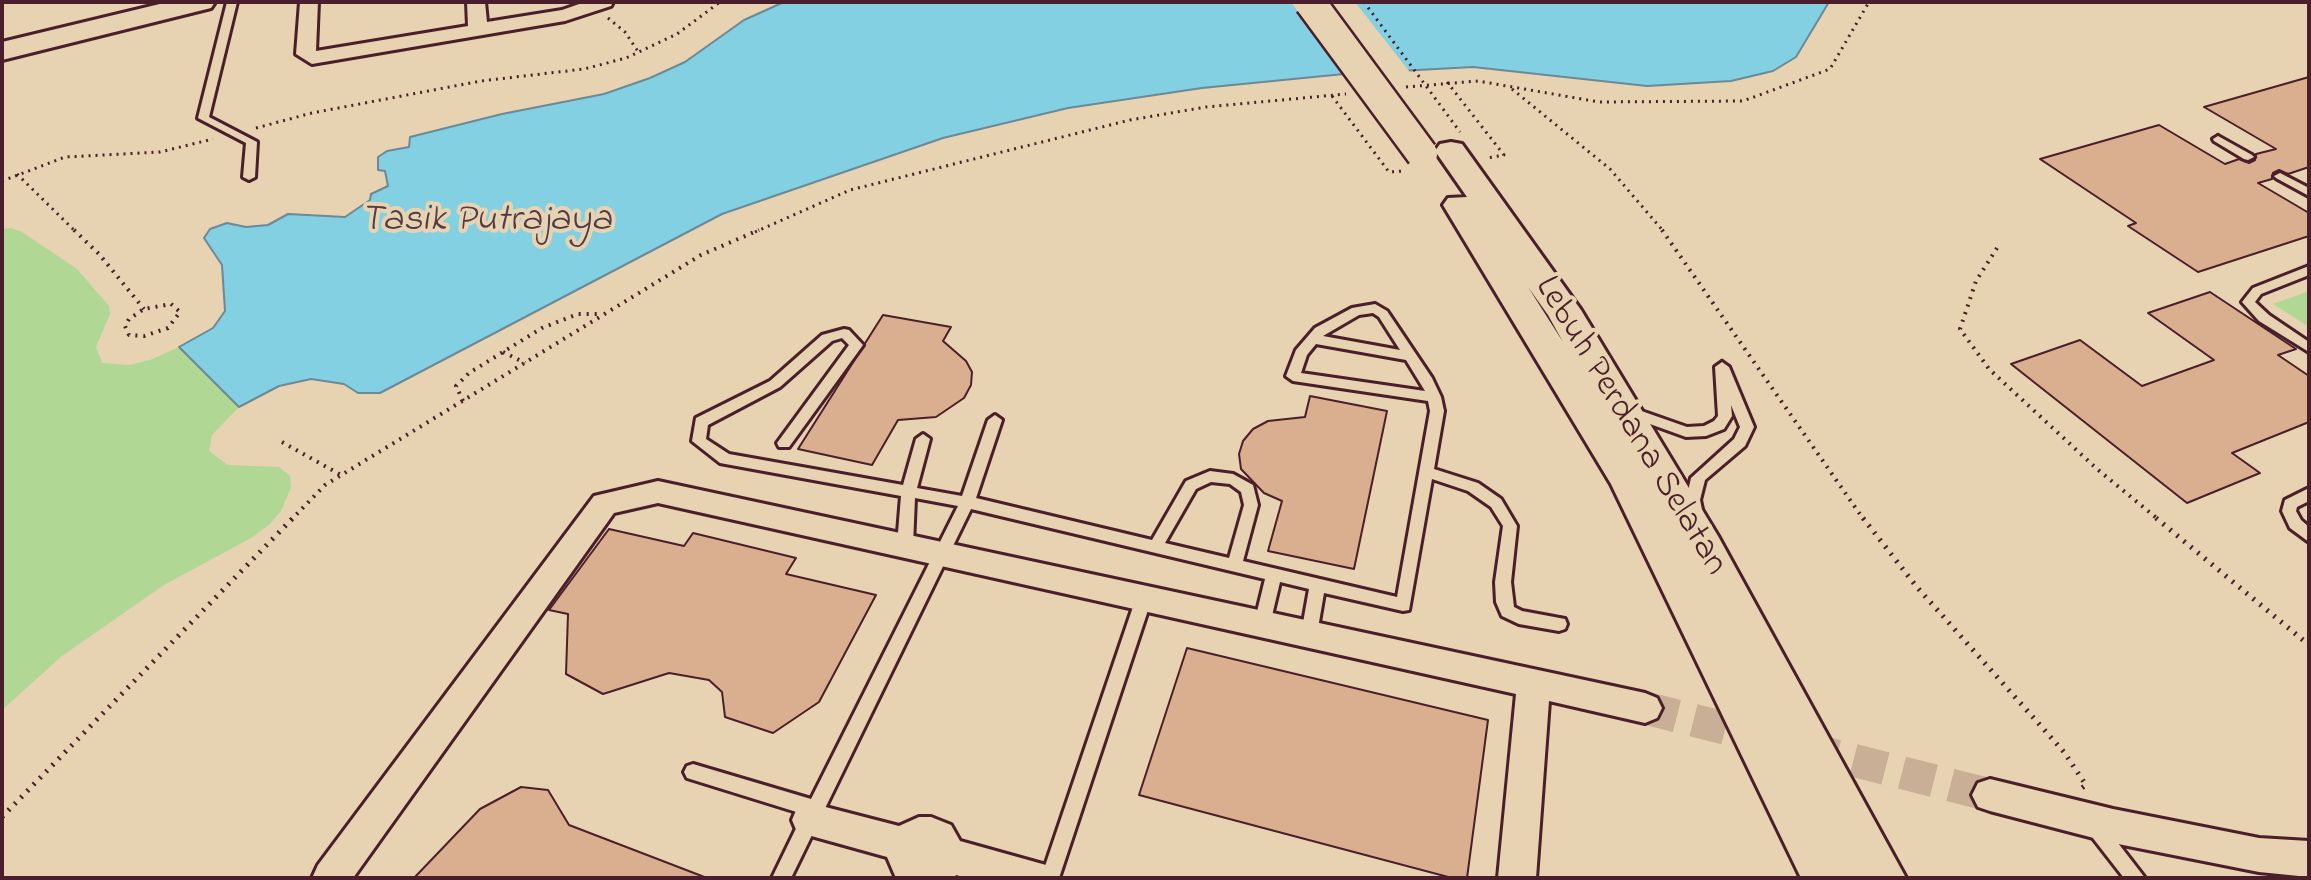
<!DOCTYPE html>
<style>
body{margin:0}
#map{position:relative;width:2311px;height:880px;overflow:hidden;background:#e7d3b1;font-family:"Indie Flower",sans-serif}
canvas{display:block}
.frame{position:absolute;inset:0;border:4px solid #4a1f2b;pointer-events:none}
</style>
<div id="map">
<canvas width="2311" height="880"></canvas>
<div class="frame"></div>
</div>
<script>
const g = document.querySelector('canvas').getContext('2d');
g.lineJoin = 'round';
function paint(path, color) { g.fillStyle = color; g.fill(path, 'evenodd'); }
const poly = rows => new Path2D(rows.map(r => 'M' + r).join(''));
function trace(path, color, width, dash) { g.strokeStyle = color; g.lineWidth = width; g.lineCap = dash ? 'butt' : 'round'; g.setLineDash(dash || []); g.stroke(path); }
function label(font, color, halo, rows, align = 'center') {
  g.font = font + ' "Indie Flower",sans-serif'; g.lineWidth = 8; g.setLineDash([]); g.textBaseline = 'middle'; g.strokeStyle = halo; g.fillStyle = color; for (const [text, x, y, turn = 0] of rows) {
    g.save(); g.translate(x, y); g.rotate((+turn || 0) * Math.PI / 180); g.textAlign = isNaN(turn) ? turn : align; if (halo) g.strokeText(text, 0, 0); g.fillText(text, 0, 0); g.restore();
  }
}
const green = poly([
 [11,228,22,232,77,269,109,306,110,314,96,347,102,363,129,365,150,360,179,347,239,407,212,435,209,451,228,465,279,467,290,476,291,487,281,511,270,524,251,538,164,585,62,656,2,710,2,229],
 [2309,291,2309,327,2273,304]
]);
const water = poly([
 [784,2,1829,2,1796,57,1773,71,1731,81,1647,86,1473,67,1344,74,1202,88,1068,108,943,138,722,214,380,393,358,393,344,384,311,379,279,386,239,407,179,347,213,328,225,311,222,265,204,238,210,229,227,223,246,227,268,225,288,214,345,217,370,200,371,194,388,186,385,171,378,170,378,157,387,151,409,147,410,137,502,114,604,94,650,78,685,62,744,20,784,2]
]);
const pier = poly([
 [1291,2,1355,2,1413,76,1345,78]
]);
const building = poly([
 [2309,77,2309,167,2288,174,2279,170,2273,173,2272,179,2258,183,2309,213,2309,236,2198,272,2128,226,2136,223,2040,159,2159,125,2225,164,2239,159,2249,163,2255,160,2256,154,2276,149,2204,107,2309,77],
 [2210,292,2296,349,2278,355,2309,376,2309,422,2232,453,2260,473,2187,503,2011,364,2080,340,2142,386,2214,360,2148,313,2210,292],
 [883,315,951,327,943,341,966,361,972,372,971,385,964,398,936,417,898,420,872,465,798,449,883,315],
 [1310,396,1387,411,1354,569,1268,551,1282,501,1264,493,1241,469,1239,454,1243,441,1253,429,1268,421,1305,417,1310,396],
 [609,529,684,546,693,533,796,558,786,574,876,595,819,702,773,733,725,717,722,692,709,680,669,673,603,694,566,674,568,614,549,610,609,529],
 [1187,648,1488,720,1467,878,1452,878,1139,795,1187,648],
 [521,787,548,790,569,825,707,878,414,878,480,809,521,787]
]);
const streetTunnel = poly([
 [1645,708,1764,738],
 [1805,748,1990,795]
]);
const pathFar2 = poly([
 [1364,2,1460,132],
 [608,18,625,32,639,53],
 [1447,82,1504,155,1487,158],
 [1406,87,1478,81,1599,102,1743,101,1830,69,1869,2],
 [1512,89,1610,169,1664,232],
 [1332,96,1389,172,1403,171],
 [256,128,312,113,481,81,584,69,626,58,677,34,720,2],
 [17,174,76,232],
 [2,181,65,157,160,152,213,139],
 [755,232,850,190,1130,120,1206,107,1346,94]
]);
const pathFar1 = poly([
 [74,230,99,254,144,309],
 [1662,230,1864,520],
 [1997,248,1976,281,1960,329,1989,369,2097,469,2159,520],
 [171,304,180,312,168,328,144,336,129,335,125,326,129,319,144,309,171,304],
 [503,352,525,363],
 [463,401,456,386,469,373,542,328,578,314,602,314],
 [282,442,341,475],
 [291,520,325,485,701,255,759,230]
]);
const path = poly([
 [1863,518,1916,586,2064,752,2086,785,2079,790],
 [2156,518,2309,645],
 [2,817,293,518]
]);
const lane = poly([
 [227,2,237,2,209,117,257,142,255,177,249,180,243,177,246,143,198,118,227,2],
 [2218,136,2252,155,2254,157,2248,160,2244,159,2214,141,2213,139,2218,136],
 [2280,173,2309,188,2309,196,2276,178,2274,176,2280,173],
 [2309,266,2309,275,2261,294,2255,302,2269,315,2309,342,2309,352,2259,321,2242,302,2253,288,2309,266],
 [1375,304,1387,311,1432,378,1441,397,1444,411,1434,469,1478,483,1501,499,1517,526,1511,582,1514,607,1522,611,1565,619,1567,624,1565,629,1559,631,1519,624,1502,616,1496,602,1495,582,1503,526,1491,507,1468,491,1432,479,1409,610,1403,611,1324,593,1317,634,1315,639,1309,641,1303,639,1301,634,1309,589,1280,582,1270,624,1268,629,1262,631,1256,629,1254,624,1265,579,971,509,791,878,772,878,803,814,687,778,684,772,687,766,693,764,811,799,958,506,915,498,913,545,910,549,905,551,900,549,897,545,901,496,720,463,692,441,696,418,770,381,822,335,844,329,849,330,863,345,789,447,779,447,777,443,849,345,842,338,832,341,780,387,708,425,706,439,729,454,903,485,916,439,923,434,930,439,917,488,962,496,988,420,995,415,1002,420,976,498,1152,540,1186,481,1210,471,1233,474,1253,485,1258,505,1243,561,1397,597,1430,411,1428,401,1293,381,1286,376,1296,350,1315,328,1352,308,1375,304],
 [1373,313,1379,317,1400,350,1323,336,1359,315,1373,313],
 [1316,344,1406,360,1425,391,1301,373,1307,355,1316,344],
 [1211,482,1230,484,1241,492,1244,505,1229,558,1165,543,1196,489,1211,482],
 [1722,362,1729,367,1754,427,1745,446,1705,480,1700,500,1703,514,1701,518,1696,520,1691,518,1689,514,1686,500,1691,478,1734,439,1740,427,1731,405,1732,416,1724,429,1706,436,1686,437,1625,415,1623,412,1630,407,1687,427,1704,426,1714,421,1718,416,1715,367,1722,362],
 [2309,488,2309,501,2297,507,2296,511,2301,520,2309,527,2309,542,2290,528,2282,511,2285,500,2309,488],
 [1144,592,1150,593,1152,598,1059,878,1041,878,1136,598,1138,593,1144,592],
 [2095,819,2101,821,2145,878,2124,878,2089,833,2086,827,2089,821,2095,819]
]);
const street = poly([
 [300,2,318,2,316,51,468,26,467,2,485,2,487,22,562,10,585,2,613,2,611,6,565,21,312,64,296,54,300,2],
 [658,481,1645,693,1657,698,1662,708,1657,718,1645,723,1549,701,1536,878,1498,878,1516,694,658,503,614,513,353,878,312,878,318,865,594,496,658,481],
 [1990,779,2113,809,2259,838,2309,841,2309,877,2259,872,2113,843,1990,811,1978,807,1972,795,1978,783,1990,779],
 [810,803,899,826,919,817,931,817,951,825,960,841,1046,865,1052,878,967,878,956,875,954,878,896,878,887,857,797,832,792,820,797,808,810,803]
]);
const secondary = poly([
 [168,2,215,2,211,8,2,60,2,42,168,2],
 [1451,142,1462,144,1581,310,1718,536,1906,878,1801,878,1611,484,1443,205,1448,198,1467,197,1435,151,1440,144,1451,142],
 [1528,287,1548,315,1563,342,1528,287]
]);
const secondaryBridge = poly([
 [1310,2,1422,154]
]);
const streetNames = [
 ["Lebuh Perdana Selatan",1629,427,59]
];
const waterNames = [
 ["Tasik Putrajaya",486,223]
];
paint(green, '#b0d793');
paint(water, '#82d0e1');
trace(water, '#6c8998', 2);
paint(pier, '#e7d3b1');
paint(building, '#d9af8f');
trace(building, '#4a1f2b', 2);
trace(streetTunnel, '#c8af96', 33, [33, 17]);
trace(lane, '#4a1f2b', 6);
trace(street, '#4a1f2b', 6);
trace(secondary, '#4a1f2b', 6);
trace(pathFar2, '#4a1f2b', 3, [2, 5]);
trace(pathFar1, '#4a1f2b', 4, [2, 6]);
trace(path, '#4a1f2b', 5, [2, 7]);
paint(lane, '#e7d3b1');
paint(street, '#e7d3b1');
paint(secondary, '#e7d3b1');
trace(secondaryBridge, '#4a1f2b', 35, []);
trace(secondaryBridge, '#e7d3b1', 30);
label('36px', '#4a1f2b', '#e7d3b1', streetNames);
label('italic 38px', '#523a46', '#e7d3b1', waterNames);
</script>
